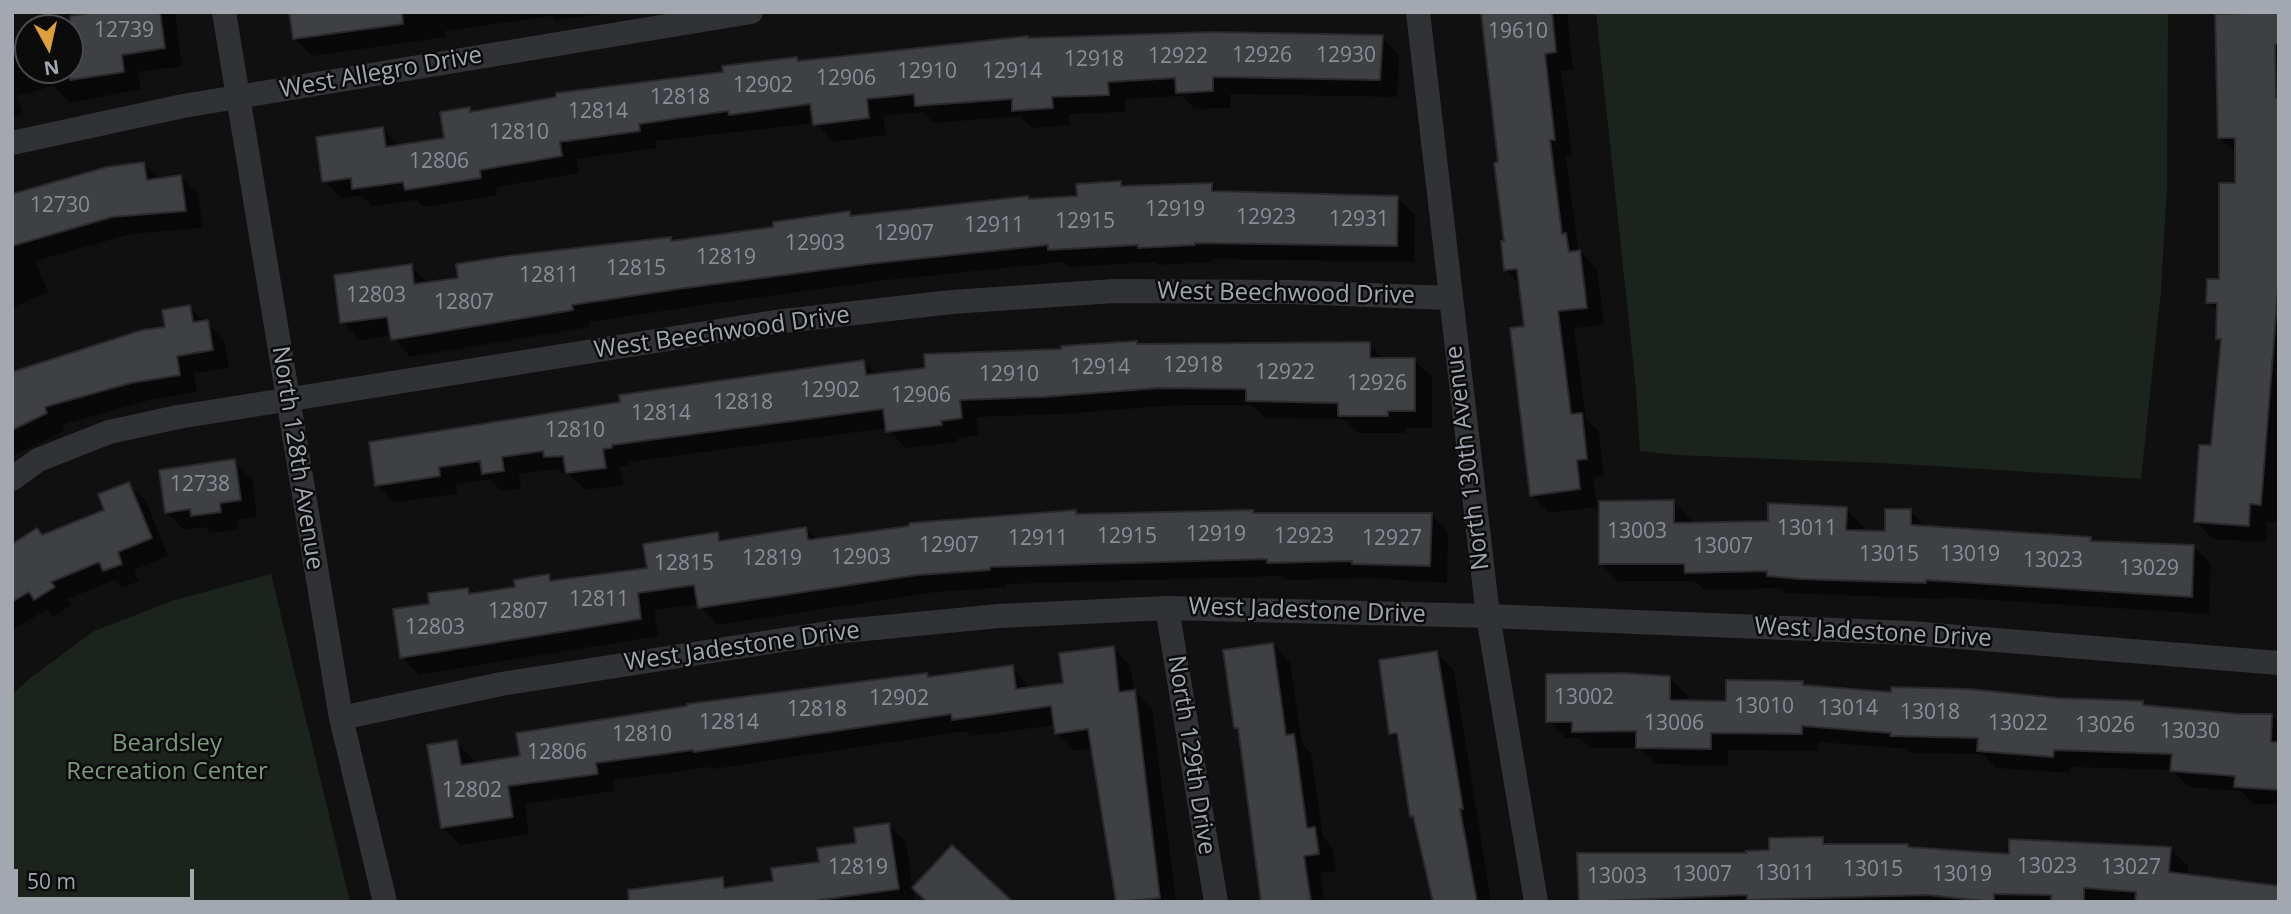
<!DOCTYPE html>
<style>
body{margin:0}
#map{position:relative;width:2291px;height:914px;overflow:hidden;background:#101011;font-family:"Open Sans",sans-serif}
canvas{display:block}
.frame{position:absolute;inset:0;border:14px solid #a2a7b0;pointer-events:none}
.north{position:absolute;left:14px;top:14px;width:70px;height:70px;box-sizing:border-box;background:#0b0b0c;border:2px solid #47494e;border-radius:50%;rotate:172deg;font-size:19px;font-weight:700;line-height:28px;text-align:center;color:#a2a7b0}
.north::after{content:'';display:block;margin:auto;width:24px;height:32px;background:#dda03b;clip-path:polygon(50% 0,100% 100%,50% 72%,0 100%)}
.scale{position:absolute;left:14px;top:869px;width:180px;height:32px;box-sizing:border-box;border:4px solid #a2a7b0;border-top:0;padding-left:9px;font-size:21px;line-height:24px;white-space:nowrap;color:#a2a7b0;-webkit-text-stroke:5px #0b0b0c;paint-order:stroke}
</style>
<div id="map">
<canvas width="2291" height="914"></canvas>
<div class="frame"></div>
<div class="north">N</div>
<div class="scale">50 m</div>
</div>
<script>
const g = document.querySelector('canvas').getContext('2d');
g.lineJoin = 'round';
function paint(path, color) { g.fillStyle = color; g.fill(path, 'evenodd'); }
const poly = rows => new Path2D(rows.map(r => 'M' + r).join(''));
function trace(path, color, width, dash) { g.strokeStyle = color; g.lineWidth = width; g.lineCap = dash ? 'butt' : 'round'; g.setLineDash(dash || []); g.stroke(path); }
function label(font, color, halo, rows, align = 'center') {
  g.font = font + ' "Open Sans",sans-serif'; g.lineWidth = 5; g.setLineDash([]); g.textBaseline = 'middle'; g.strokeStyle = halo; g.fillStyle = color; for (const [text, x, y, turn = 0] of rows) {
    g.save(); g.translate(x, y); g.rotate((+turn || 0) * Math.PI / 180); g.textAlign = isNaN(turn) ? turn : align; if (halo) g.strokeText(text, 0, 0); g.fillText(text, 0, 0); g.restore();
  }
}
const green = poly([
 [1596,12,2168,12,2167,189,2161,290,2141,479,1902,464,1676,455,1640,451,1636,389],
 [271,574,350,902,12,902,12,695,29,679,94,631,175,600]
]);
const shadow = poly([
 [109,12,175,12,182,66,138,72,141,89,70,103,53,86,17,96,23,114,12,118,12,39,28,34,28,70,70,70,70,28,51,28],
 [291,12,611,13,555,20,552,16,445,31,446,37,312,56,295,39],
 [1481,12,1567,12,1573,70,1561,71,1572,157,1566,157,1578,248,1597,270,1604,325,1574,328,1586,419,1599,432,1604,476,1593,477,1597,507,1549,513,1531,495,1526,328,1520,284,1506,270,1500,164],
 [2228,12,2279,12,2279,507,2278,522,2267,521,2266,542,2213,539,2195,521,2213,447,2223,344,2217,338,2218,313,2208,302,2221,281,2237,185,2237,154,2220,138],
 [1027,37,1382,37,1399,55,1397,97,1230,94,1230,108,1195,109,1182,96,1125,99,1125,112,1069,114,1070,125,1032,128,1020,116,934,123,923,112,883,116,886,135,833,142,815,123,655,141,656,148,576,159,579,173,496,187,497,195,424,207,417,200,372,206,361,196,341,198,324,181,383,129,400,147,446,139,469,109,473,113,725,73,796,59,801,63],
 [144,164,160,180,181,177,198,194,203,228,131,234,35,261,48,292,12,308,12,196],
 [1120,183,1125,188,1211,184,1220,193,1397,197,1415,215,1414,262,1212,259,1212,262,1157,265,1155,262,1068,267,1063,262,887,280,696,306,589,322,590,327,410,357,392,335,360,340,342,322,411,266,429,284,670,238,674,242,775,228,849,213,853,217,1028,198,1031,201,1079,198],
 [189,307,224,339,229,368,194,373,197,392,150,400,61,425,64,431,12,456,12,374,143,332,167,328],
 [1136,343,1139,346,1369,344,1385,360,1414,360,1432,377,1432,428,1405,428,1405,433,1358,433,1344,419,1265,418,1252,405,1177,405,1062,414,976,417,979,435,958,438,959,442,905,448,887,428,628,462,629,465,620,466,623,485,585,490,569,474,563,474,557,469,519,474,521,488,501,491,490,479,456,484,457,494,394,502,377,485,371,443,864,362,877,375,927,369,926,356,1063,351],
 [234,461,252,479,257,517,237,520,238,529,211,533,205,527,184,530,166,512],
 [128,484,146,501,168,556,134,570,139,581,122,588,115,580,67,599,71,605,53,617,46,610,12,630,12,546,107,510],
 [1674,502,1691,520,1691,524,1769,523,1846,509,1864,527,1863,532,1886,533,1910,511,1927,528,2090,538,2094,543,2193,546,2211,564,2209,614,1943,597,1943,599,1786,593,1781,588,1704,590,1695,581,1618,581,1600,563],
 [1253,511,1256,515,1431,515,1448,533,1447,583,1369,578,1286,580,1282,576,1006,584,1006,587,936,592,717,625,699,604,654,610,658,636,419,675,402,657,431,606,467,590,473,595,517,588,549,576,555,582,649,569,717,534,724,542,805,529,817,540,1075,512,1078,515],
 [1273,644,1290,662,1302,744,1311,753,1323,837,1332,847,1336,871,1320,873,1325,902,1268,902,1240,731,1236,727],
 [1113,648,1130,665,1134,691,1152,709,1176,902,1119,902,1107,824,1102,820,1092,748,1074,751,1056,733,1055,725,971,736,966,731,713,769,710,767,613,780,614,791,525,804,529,834,460,845,442,827,456,742,474,760,474,765,927,675,931,678,1012,667,1030,689,1065,685],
 [1437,653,1454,671,1491,902,1434,902,1416,820,1411,816,1400,743,1391,733],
 [1670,678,1687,695,1687,702,1727,703,1802,682,1807,687,1893,694,2142,703,2147,707,2272,715,2279,723,2279,805,2253,804,2241,791,2189,787,2171,770,2070,767,2070,773,1996,768,1983,754,1909,753,1906,749,1819,742,1818,751,1728,750,1728,766,1655,764,1639,748,1591,748,1580,738,1565,738,1548,721],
 [889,825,906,842,915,902,624,902,722,879,732,888,775,883,821,864],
 [1822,838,1830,846,1907,845,1911,849,2010,856,2011,841,2170,849,2188,866,2187,876,2279,902,1580,902,1748,855]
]);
const building = poly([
 [96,12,160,12,165,48,122,55,124,72,70,80,70,16,96,12],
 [289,12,402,12,403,24,293,39,289,12],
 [1481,12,1552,12,1556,52,1545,54,1555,140,1550,140,1562,234,1566,233,1569,252,1580,250,1587,308,1558,311,1571,414,1582,413,1587,459,1577,460,1580,489,1530,496,1510,328,1524,326,1517,269,1504,270,1501,241,1504,241,1494,163,1498,162,1481,12],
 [2279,12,2279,44,2275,45,2276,98,2279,98,2279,277,2261,505,2250,504,2249,526,2194,522,2199,445,2211,445,2221,339,2216,339,2217,303,2206,303,2207,279,2219,279,2219,183,2235,183,2235,138,2218,138,2215,14,2279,12],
 [1211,32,1383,35,1380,80,1213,77,1213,91,1176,93,1175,78,1108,82,1109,95,1052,97,1053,108,1012,111,1012,99,915,106,914,94,867,99,869,118,813,125,810,104,729,115,728,111,639,124,640,131,560,142,562,156,480,170,481,178,405,190,403,182,352,189,351,178,322,182,316,137,383,127,386,147,444,138,440,112,470,107,470,112,556,97,556,93,723,72,722,66,797,57,798,61,1028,36,1028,38,1211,32],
 [144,162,147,180,181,175,186,211,112,217,12,246,12,194,107,167,144,162],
 [1121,181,1121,186,1212,183,1212,191,1398,196,1397,246,1195,243,1195,245,1138,248,1138,245,1048,250,1048,245,868,264,678,289,572,305,573,310,391,340,387,317,340,323,334,275,412,264,414,284,458,278,456,264,507,256,671,237,671,241,773,227,773,222,850,211,850,216,1028,196,1029,199,1077,196,1076,184,1121,181],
 [190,305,193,322,208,320,213,350,177,356,180,375,131,383,45,407,47,413,12,430,12,372,142,330,165,327,162,310,190,305],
 [1137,341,1137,344,1370,342,1370,358,1415,358,1415,411,1388,411,1388,416,1338,416,1338,403,1246,401,1246,389,1159,388,1043,397,960,400,962,418,941,421,942,425,886,432,883,409,612,445,612,448,603,449,606,468,566,473,563,456,544,457,543,451,502,457,504,471,482,474,480,461,439,467,440,476,375,486,369,442,620,402,619,395,864,360,866,375,925,368,924,354,1061,349,1061,346,1137,341],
 [235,459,241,500,220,503,221,512,191,516,190,509,165,513,159,470,235,459],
 [129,482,152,538,118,552,122,564,103,571,99,562,51,582,55,587,34,600,29,592,12,602,12,544,37,528,42,535,104,510,98,494,129,482],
 [1674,500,1674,523,1768,521,1768,503,1847,507,1846,530,1885,531,1885,509,1911,509,1911,525,2091,537,2091,541,2194,545,2192,597,1926,580,1926,583,1800,579,1767,576,1767,571,1685,573,1684,564,1599,564,1599,501,1674,500],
 [1076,510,1076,514,1253,510,1253,513,1432,513,1430,566,1352,564,1352,561,1267,563,1267,559,990,567,990,570,917,575,698,608,694,585,638,593,641,619,400,658,393,609,429,604,428,593,468,588,469,594,515,587,514,580,549,574,550,581,647,568,643,544,718,532,719,541,806,527,808,540,909,526,909,523,1076,510],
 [1273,643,1286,735,1294,734,1307,828,1315,827,1319,854,1304,856,1311,902,1261,902,1238,728,1234,728,1223,650,1273,643],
 [1114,646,1119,692,1135,690,1160,898,1116,902,1088,729,1055,734,1051,706,952,720,951,714,694,752,693,750,596,763,598,774,508,786,513,817,441,828,427,745,457,740,461,765,520,756,516,733,687,706,687,704,927,673,928,677,1013,665,1016,689,1063,683,1059,653,1114,646],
 [1437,651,1463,809,1460,809,1477,902,1433,902,1413,816,1410,817,1397,733,1389,734,1379,660,1437,651],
 [1622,673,1670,676,1670,700,1726,701,1726,680,1803,681,1803,685,1891,692,1891,687,1969,689,2058,698,2143,701,2143,705,2239,714,2272,714,2271,742,2279,742,2279,790,2234,787,2235,776,2170,771,2172,754,2054,750,2053,757,1977,751,1978,738,1890,736,1891,733,1802,726,1802,734,1711,733,1711,749,1636,748,1636,731,1572,732,1572,722,1546,722,1546,674,1622,673],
 [889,823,899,889,806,902,629,902,628,890,723,877,724,888,773,881,771,868,819,862,817,848,856,843,854,828,889,823],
 [1823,837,1823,844,1908,844,1908,847,2009,854,2009,839,2171,847,2169,872,2279,886,2279,902,2135,902,2136,892,2084,888,2084,902,2051,902,2051,895,1994,894,1994,902,1927,895,1747,900,1747,895,1579,902,1577,853,1747,853,1746,851,1769,850,1769,838,1823,837],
 [952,845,1013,902,927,902,912,888,952,845]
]);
const minor = poly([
 [224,12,341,718,385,902],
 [1418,12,1488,616,1536,902],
 [12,143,183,106,751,12],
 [12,479,38,460,109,432,178,417,775,322,952,302,1114,291,1291,292,1449,298],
 [1167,608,1216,902],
 [341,718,501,684,834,632,999,616,1167,608,1488,616,1910,633,2279,663]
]);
const numberNames = [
 ["12739",124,31],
 ["19610",1518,32],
 ["12926",1262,56],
 ["12930",1346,56],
 ["12922",1178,57],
 ["12918",1094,60],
 ["12910",927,72],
 ["12914",1012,72],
 ["12906",846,79],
 ["12902",763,86],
 ["12818",680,98],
 ["12814",598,112],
 ["12810",519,133],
 ["12806",439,162],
 ["12730",60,206],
 ["12919",1175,210],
 ["12923",1266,218],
 ["12931",1359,220],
 ["12915",1085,222],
 ["12911",994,226],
 ["12907",904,234],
 ["12903",815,244],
 ["12819",726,258],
 ["12815",636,269],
 ["12811",549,276],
 ["12803",376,296],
 ["12807",464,303],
 ["12918",1193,366],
 ["12914",1100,368],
 ["12922",1285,373],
 ["12910",1009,375],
 ["12926",1377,384],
 ["12902",830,391],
 ["12906",921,396],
 ["12818",743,403],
 ["12814",661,414],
 ["12810",575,431],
 ["12738",200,485],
 ["13011",1807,529],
 ["13003",1637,532],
 ["12919",1216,535],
 ["12915",1127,537],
 ["12923",1304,537],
 ["12911",1038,539],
 ["12927",1392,539],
 ["12907",949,546],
 ["13007",1723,547],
 ["13015",1889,555],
 ["13019",1970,555],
 ["12903",861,558],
 ["12819",772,559],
 ["13023",2053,561],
 ["12815",684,564],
 ["13029",2149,569],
 ["12811",599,600],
 ["12807",518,612],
 ["12803",435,628],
 ["13002",1584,698],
 ["12902",899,699],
 ["13010",1764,707],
 ["13014",1848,709],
 ["12818",817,710],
 ["13018",1930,713],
 ["12814",729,723],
 ["13006",1674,724],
 ["13022",2018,724],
 ["13026",2105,726],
 ["13030",2190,732],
 ["12810",642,735],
 ["12806",557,753],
 ["12802",472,791],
 ["13023",2047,867],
 ["12819",858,868],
 ["13027",2131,868],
 ["13015",1873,870],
 ["13011",1785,874],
 ["13007",1702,875],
 ["13019",1962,875],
 ["13003",1617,877]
];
const streetNames = [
 ["West Allegro Drive",381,73,-10],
 ["West Beechwood Drive",1286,294,1],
 ["West Beechwood Drive",722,333,-8],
 ["North 128th Avenue",297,458,81],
 ["North 130th Avenue",1468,458,-97],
 ["West Jadestone Drive",1307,611,2],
 ["West Jadestone Drive",1873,633,3],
 ["West Jadestone Drive",742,647,-8],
 ["North 129th Drive",1191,755,81]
];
const parkNames = [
 ["Beardsley",167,744],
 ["Recreation Center",167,772]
];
paint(green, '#1c231d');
paint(shadow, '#0007');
paint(building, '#3f4044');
trace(building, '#2a2a2d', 2);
trace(minor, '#313235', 24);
label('21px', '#898d95', null, numberNames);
label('24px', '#a2a7b0', '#0b0b0c', streetNames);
label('24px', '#7b997b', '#0b0b0c', parkNames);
</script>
